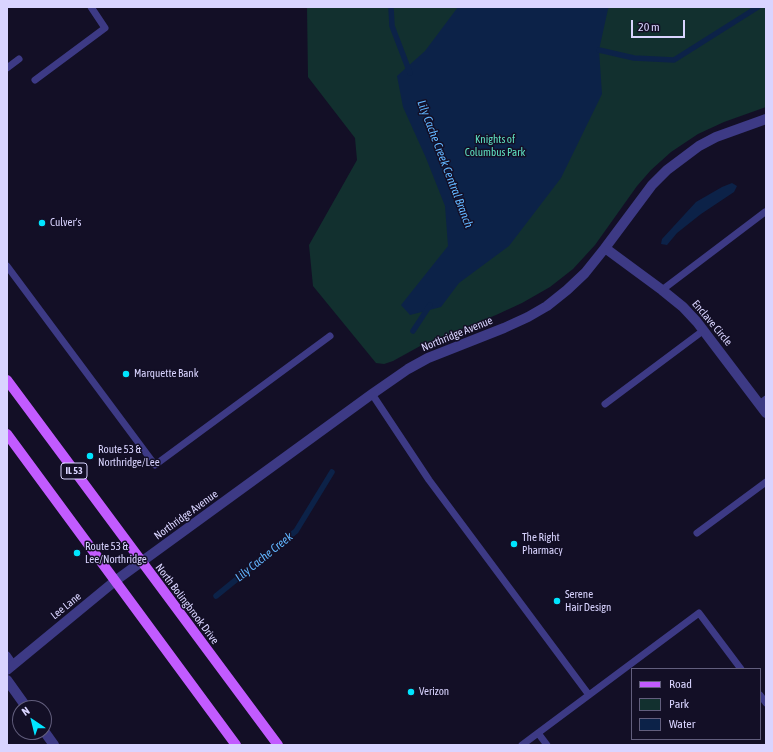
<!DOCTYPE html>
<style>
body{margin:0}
#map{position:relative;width:773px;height:752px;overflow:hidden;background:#130f26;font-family:"Asap Condensed",sans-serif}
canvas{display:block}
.frame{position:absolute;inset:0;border:8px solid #d9d4ff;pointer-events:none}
.legend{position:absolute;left:631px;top:668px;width:130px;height:72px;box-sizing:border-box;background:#130f26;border:1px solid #625e7d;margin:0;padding:5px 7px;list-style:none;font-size:12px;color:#d9d4ff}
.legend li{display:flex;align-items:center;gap:8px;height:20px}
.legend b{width:20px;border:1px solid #625e7d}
.north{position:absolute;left:12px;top:700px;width:40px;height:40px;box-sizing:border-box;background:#130f26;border:1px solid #625e7d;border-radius:50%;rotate:325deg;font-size:11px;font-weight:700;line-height:16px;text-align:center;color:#d9d4ff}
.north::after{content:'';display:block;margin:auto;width:14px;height:18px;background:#00e5ff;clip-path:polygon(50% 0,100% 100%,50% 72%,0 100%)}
.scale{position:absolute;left:631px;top:20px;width:54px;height:18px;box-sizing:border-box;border:2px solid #d9d4ff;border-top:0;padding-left:5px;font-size:12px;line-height:14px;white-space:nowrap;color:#d9d4ff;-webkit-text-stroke:3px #130f26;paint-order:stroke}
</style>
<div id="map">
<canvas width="773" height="752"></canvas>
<div class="frame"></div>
<ul class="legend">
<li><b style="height:5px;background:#c25bff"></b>Road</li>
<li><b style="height:11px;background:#12302f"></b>Park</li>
<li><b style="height:11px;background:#0c2248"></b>Water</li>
</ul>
<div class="north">N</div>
<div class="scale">20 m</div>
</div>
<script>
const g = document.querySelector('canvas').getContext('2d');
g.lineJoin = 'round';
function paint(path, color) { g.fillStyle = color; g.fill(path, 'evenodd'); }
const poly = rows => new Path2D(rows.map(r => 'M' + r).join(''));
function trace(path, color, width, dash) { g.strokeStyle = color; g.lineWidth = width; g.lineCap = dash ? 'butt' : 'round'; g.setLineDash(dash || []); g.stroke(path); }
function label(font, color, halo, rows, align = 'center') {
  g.font = font + ' "Asap Condensed",sans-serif'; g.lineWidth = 3; g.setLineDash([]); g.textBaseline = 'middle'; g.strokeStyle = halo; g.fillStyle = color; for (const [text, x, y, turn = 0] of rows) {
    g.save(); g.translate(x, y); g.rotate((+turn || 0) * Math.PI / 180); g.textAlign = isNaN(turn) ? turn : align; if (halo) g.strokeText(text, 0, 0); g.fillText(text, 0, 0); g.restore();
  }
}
const green = poly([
 [307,7,766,7,766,107,724,122,698,134,671,152,651,170,637,186,595,245,573,269,550,287,522,303,496,315,422,345,393,361,384,364,376,363,313,286,309,245,357,160,355,138,308,77]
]);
const water = poly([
 [458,7,610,7,608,9,599,50,602,94,561,178,509,246,459,283,441,307,410,315,401,305,448,246,445,206,426,158,403,107,397,76,425,51],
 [732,183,737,186,734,192,701,214,677,233,667,245,661,244,662,239,696,202,722,187]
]);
const stream = poly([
 [391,7,392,26,410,73],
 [599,50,634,58,674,60,758,7],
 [413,331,430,305],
 [216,596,296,531,332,472]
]);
const lane = poly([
 [7,68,19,59],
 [35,80,105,28,91,7],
 [7,266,155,465,330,336],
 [662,290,765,212],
 [372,394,429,480,589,695],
 [605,404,704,330],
 [759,404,766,399],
 [697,533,766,482],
 [7,655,14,665],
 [760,695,766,703],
 [522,745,538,733],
 [547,745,538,733,699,613,741,669]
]);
const street = poly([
 [605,248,662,290,683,307,697,322,766,413],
 [7,670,115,581,372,394,408,369,428,358,504,328,528,317,547,306,567,290,585,273,605,248,652,185,667,170,699,146,716,137,766,119],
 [7,680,27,708],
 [44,731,54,745]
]);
const primary = poly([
 [7,380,278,745],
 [7,434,236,745]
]);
const markers = [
 [42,223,4,"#00e5ff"],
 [126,374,4,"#00e5ff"],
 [90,456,4,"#00e5ff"],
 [514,544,4,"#00e5ff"],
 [77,553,4,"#00e5ff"],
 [557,601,4,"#00e5ff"],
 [411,692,4,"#00e5ff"]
];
const shields = [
 [74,471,26]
];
const shieldNames = [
 ["IL 53",74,471]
];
const parkNames = [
 ["Knights of",495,140],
 ["Columbus Park",495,153]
];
const poiNames = [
 ["Culver's",50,223],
 ["Marquette Bank",134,374],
 ["Route 53 &",98,450],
 ["Northridge/Lee",98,463],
 ["The Right",522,538],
 ["Pharmacy",522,551],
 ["Route 53 &",85,547],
 ["Lee/Northridge",85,560],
 ["Serene",565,595],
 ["Hair Design",565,608],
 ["Verizon",419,692]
];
const streetNames = [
 ["Enclave Circle",712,323,50],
 ["Northridge Avenue",457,334,-22],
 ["Northridge Avenue",186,515,-36],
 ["North Bolingbrook Drive",187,604,53],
 ["Lee Lane",66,606,-39]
];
const waterNames = [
 ["Lily Cache Creek Central Branch",445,164,69],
 ["Lily Cache Creek",264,557,-39]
];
paint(green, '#12302f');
paint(water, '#0c2248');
trace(stream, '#0c2248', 5.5);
trace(lane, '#3d3a85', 7);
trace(street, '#3d3a85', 10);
trace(primary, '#c25bff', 10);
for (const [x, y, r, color] of markers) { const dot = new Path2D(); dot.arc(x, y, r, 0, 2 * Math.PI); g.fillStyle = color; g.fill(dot); trace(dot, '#130f26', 1.5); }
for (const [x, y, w] of shields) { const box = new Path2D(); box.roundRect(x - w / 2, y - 8, w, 16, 3); g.fillStyle = '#130f26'; g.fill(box); trace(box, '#d9d4ff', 1); }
label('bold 10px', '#d9d4ff', null, shieldNames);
label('11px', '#5fe0c0', '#130f26', parkNames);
label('11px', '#d9d4ff', '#130f26', poiNames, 'left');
label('11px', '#d9d4ff', '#130f26', streetNames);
label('italic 12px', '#62b6ff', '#130f26', waterNames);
</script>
